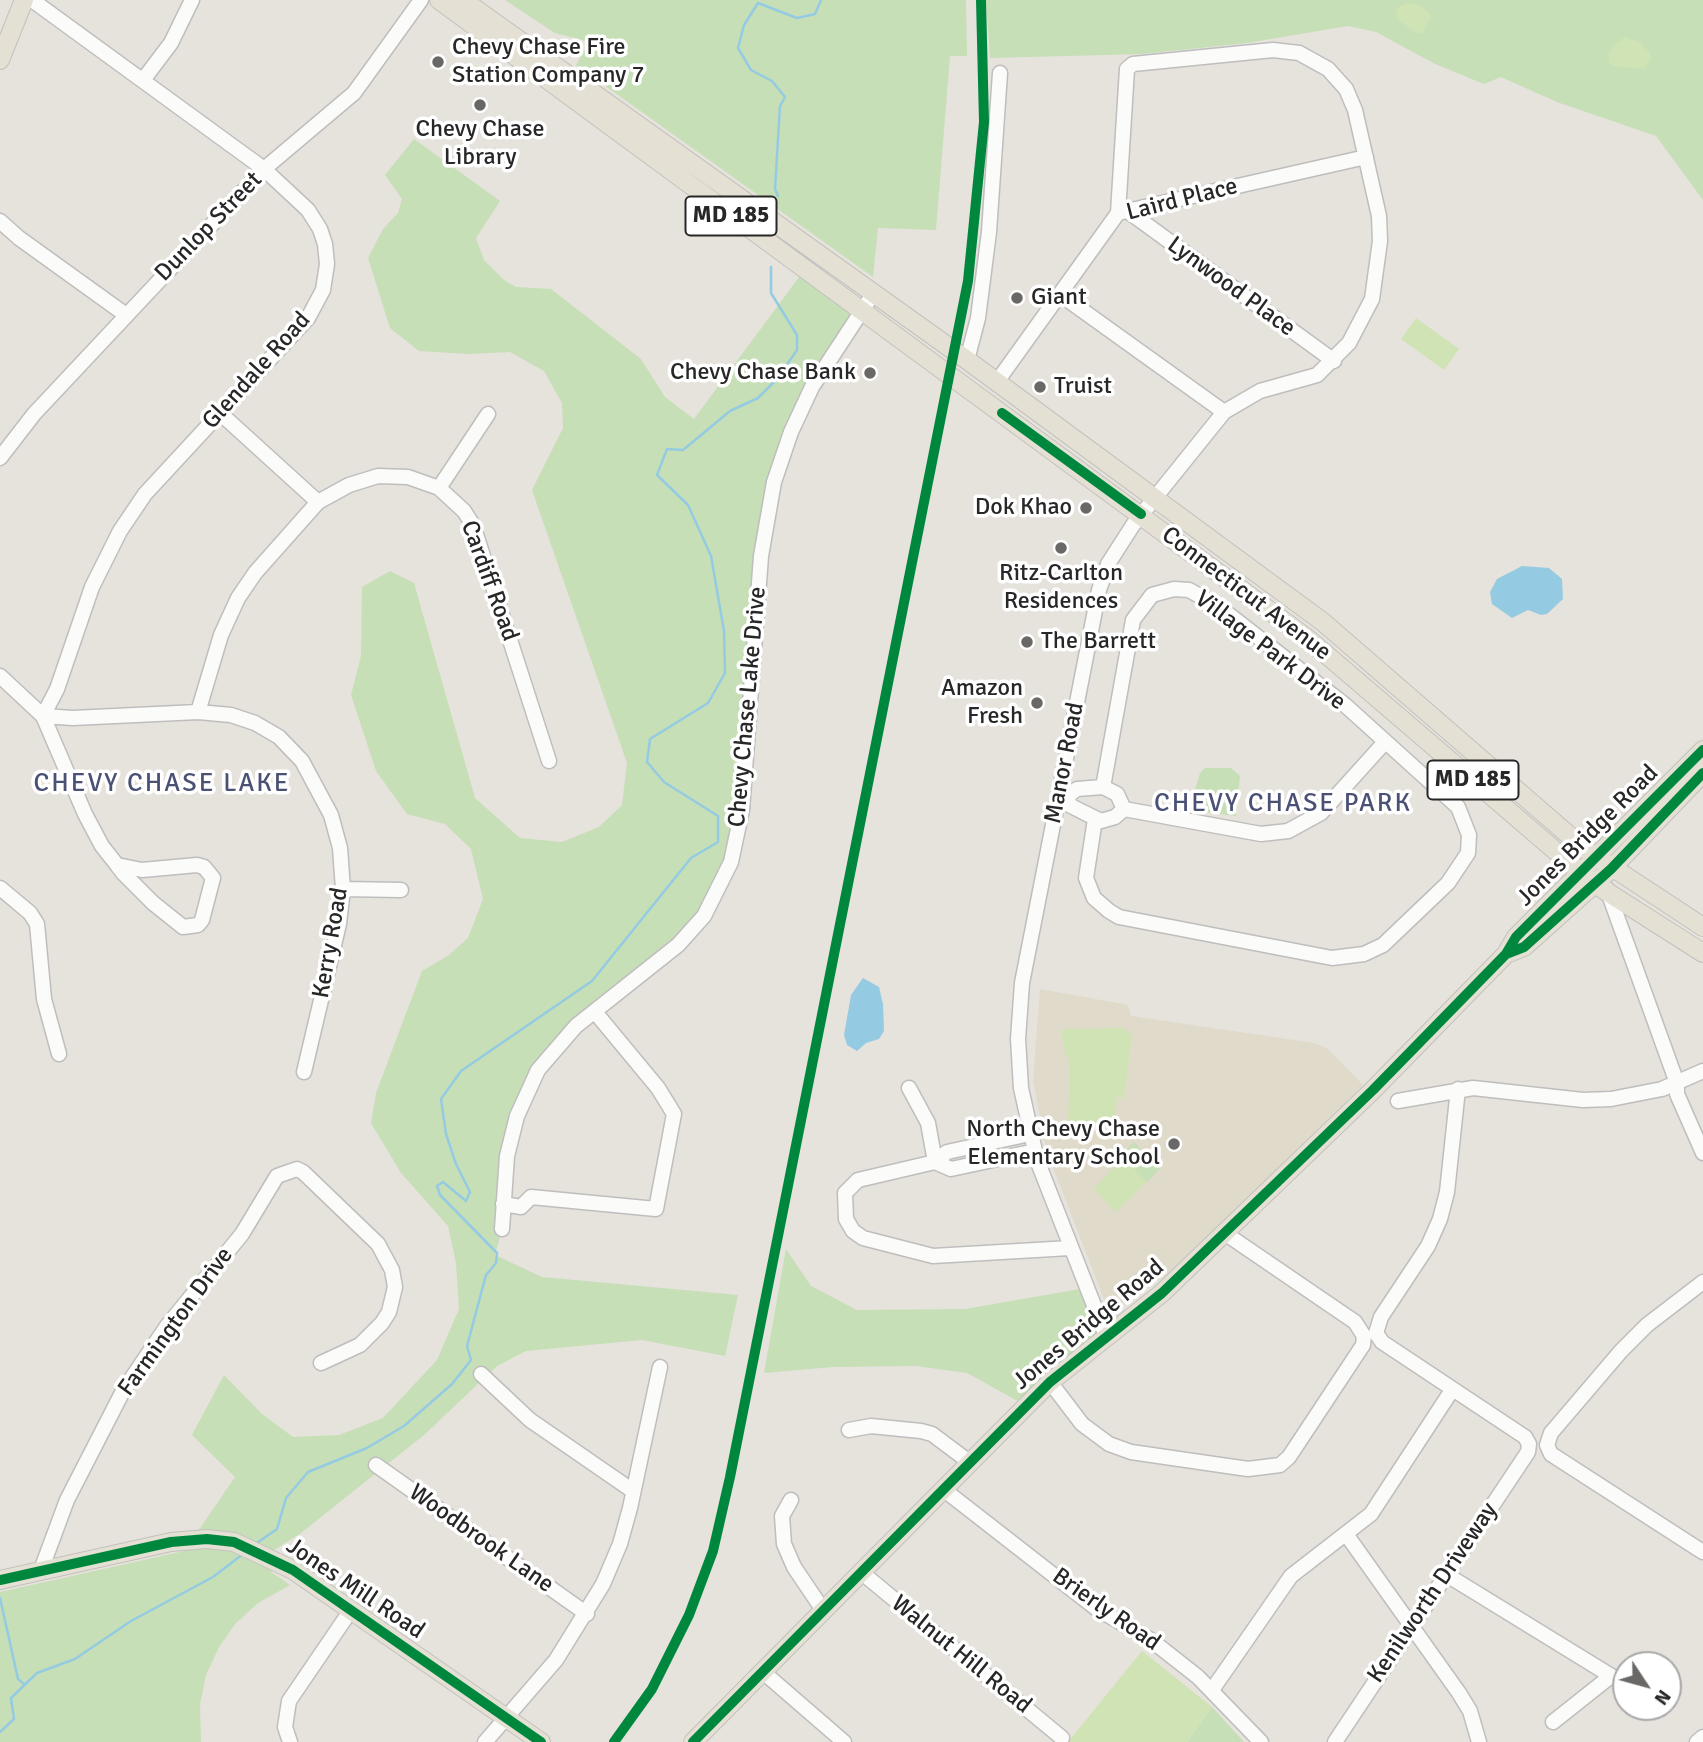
<!DOCTYPE html>
<style>
body{margin:0}
#map{position:relative;width:1703px;height:1742px;overflow:hidden;background:#e6e2dc;font-family:Signika,sans-serif}
canvas{display:block}
.north{position:absolute;left:1612px;top:1651px;width:70px;height:70px;box-sizing:border-box;background:#fff;border:2px solid #a9a9a9;border-radius:50%;rotate:126deg;font-size:19px;font-weight:700;line-height:28px;text-align:center;color:#272727}
.north::after{content:'';display:block;margin:auto;width:24px;height:32px;background:#6a6866;clip-path:polygon(50% 0,100% 100%,50% 72%,0 100%)}
</style>
<div id="map">
<canvas width="1703" height="1742"></canvas>
<div class="north">N</div>
</div>
<script>
const g = document.querySelector('canvas').getContext('2d');
g.lineJoin = 'round';
function paint(path, color) { g.fillStyle = color; g.fill(path, 'evenodd'); }
const poly = rows => new Path2D(rows.map(r => 'M' + r).join(''));
function trace(path, color, width, dash) { g.strokeStyle = color; g.lineWidth = width; g.lineCap = dash ? 'butt' : 'round'; g.setLineDash(dash || []); g.stroke(path); }
function label(font, color, halo, rows, align = 'center') {
  g.font = font + ' Signika,sans-serif'; g.lineWidth = 7; g.setLineDash([]); g.textBaseline = 'middle'; g.strokeStyle = halo; g.fillStyle = color; for (const [text, x, y, turn = 0] of rows) {
    g.save(); g.translate(x, y); g.rotate((+turn || 0) * Math.PI / 180); g.textAlign = isNaN(turn) ? turn : align; if (halo) g.strokeText(text, 0, 0); g.fillText(text, 0, 0); g.restore();
  }
}
const education = poly([
 [1040,989,1128,1005,1131,1016,1314,1043,1327,1048,1363,1085,1174,1269,1113,1313,1109,1312,1047,1152,1033,1081]
]);
const green = poly([
 [505,0,966,0,967,56,950,56,936,230,878,228,873,277,576,65,590,42,555,33],
 [986,0,1703,0,1703,200,1656,136,1557,102,1501,77,1484,84,1435,64,1376,32,1348,26,1247,43,1142,54,990,58],
 [414,139,500,201,476,238,484,260,504,280,516,287,551,289,641,359,665,397,694,419,805,269,861,311,836,346,774,482,737,841,704,916,556,1047,517,1116,502,1229,495,1255,542,1277,738,1295,725,1356,642,1340,526,1351,497,1366,424,1435,301,1533,266,1555,192,1540,235,1477,192,1435,224,1375,261,1413,293,1437,339,1435,383,1418,437,1360,459,1309,456,1263,448,1226,401,1173,371,1123,376,1093,422,971,449,955,468,938,483,899,471,849,445,824,407,814,376,771,351,695,361,656,362,587,390,571,414,583,475,798,520,838,562,842,599,827,622,805,627,763,532,490,563,428,562,403,544,371,510,352,468,354,419,351,390,328,368,258,383,229,398,213,402,199,385,175],
 [1205,768,1231,768,1240,776,1236,816,1189,810,1200,773],
 [1134,1142,1160,1169,1147,1182,1121,1155],
 [786,1249,811,1286,857,1310,965,1309,1086,1288,1106,1336,1025,1405,967,1373,916,1366,833,1367,764,1373],
 [202,1547,242,1551,274,1569,271,1572,290,1585,258,1603,236,1623,219,1647,206,1675,200,1704,201,1742,0,1742,0,1592],
 [1212,1707,1244,1742,1187,1742]
]);
const pitch = poly([
 [1408,3,1422,6,1431,16,1423,33,1417,34,1396,18,1397,8],
 [1625,37,1640,42,1649,52,1651,58,1645,69,1614,66,1609,62,1609,53,1613,45],
 [1416,318,1459,349,1444,370,1401,339],
 [1122,1028,1132,1035,1124,1098,1117,1097,1115,1128,1068,1126,1070,1061,1065,1053,1061,1029],
 [1124,1158,1147,1182,1116,1212,1093,1189],
 [1142,1651,1212,1707,1187,1742,1068,1742]
]);
const water = poly([
 [1522,566,1549,568,1562,579,1563,599,1547,614,1541,615,1528,610,1512,618,1492,604,1490,592,1497,579],
 [863,978,879,987,883,1004,884,1031,879,1039,866,1043,857,1051,847,1045,844,1035,851,995]
]);
const stream = poly([
 [778,196,775,189,780,106,785,97,772,81,751,70,738,48,744,25,758,3,797,18,815,14,821,0],
 [254,1545,277,1529,286,1498,308,1472,367,1448,404,1426,452,1384,471,1360,467,1346,486,1275,496,1263,497,1253,440,1195,437,1186,443,1182,466,1201,470,1192,456,1164,446,1134,441,1099,461,1071,592,981,691,858,718,842,718,816,664,782,647,762,650,739,708,703,725,673,724,631,711,556,688,505,657,475,667,449,683,450,730,411,758,398,777,379,797,350,797,335,771,293,771,267],
 [0,1598,18,1679,24,1684],
 [0,1732,14,1719,11,1698,37,1673,75,1659,131,1621,213,1577,243,1554]
]);
const minor = poly([
 [32,0,264,169,308,210,320,229,325,244,327,264,323,290,308,318,145,494,120,531,92,587,57,689,43,716,73,718,198,712,231,715,255,723,279,737,302,761,331,815,340,848,343,889,339,924,304,1072],
 [143,80,171,43,192,0],
 [1129,212,1334,361],
 [0,221,19,238,126,315],
 [1061,295,1224,412],
 [967,360,978,318,989,232,1000,73],
 [996,383,1118,213,1366,157],
 [220,413,318,502],
 [0,458,34,414,264,169,354,93,421,0],
 [439,488,488,414],
 [0,676,43,716,85,814,102,846,117,865,123,873,153,903,183,927,198,925,202,920,213,878,204,867,197,865,142,870,117,865],
 [198,712,221,635,238,598,255,573,318,502,349,485,378,476,408,477,439,488,464,511,473,525,549,761],
 [1059,795,1066,797,1071,806,1101,821,1115,817,1124,809],
 [1066,797,1077,789,1103,787,1117,794,1124,809],
 [1124,809,1261,834,1288,831,1321,813,1385,742],
 [1095,819,1086,878,1094,898,1109,911,1119,917,1332,958,1364,954,1383,945,1448,883,1468,853,1469,835,1458,807,1345,705,1218,606,1189,590,1174,589,1152,595,1133,620,1103,787],
 [0,888,30,913,37,924,44,999,59,1054],
 [343,889,401,890],
 [1607,889,1677,1083,1677,1094,1703,1153],
 [909,1088,928,1123,935,1162],
 [1398,1101,1473,1088,1583,1100,1611,1099,1662,1089,1703,1071],
 [1030,1134,947,1152,935,1162,858,1180,845,1193,846,1219,853,1231,863,1238,933,1256,1070,1248],
 [935,1162,951,1169,1035,1151],
 [503,1204,521,1207,531,1197,656,1209,674,1114,658,1088,595,1012],
 [502,1229,507,1156,517,1116,538,1070,576,1026,678,945,704,916,731,862,742,810,761,556,774,482,791,432,812,387,873,294],
 [1703,1282,1647,1325,1621,1351,1551,1433,1547,1445,1551,1454,1703,1552],
 [1106,1336,1037,1160,1021,1088,1018,1039,1022,983,1099,590,1108,564,1133,525,1224,412,1260,391,1317,375,1349,343,1372,299,1380,241,1379,216,1355,110,1346,89,1328,69,1299,53,1273,50,1133,64,1127,69,1118,213],
 [481,1374,530,1420,633,1491],
 [1050,1382,1082,1424,1109,1444,1131,1452,1248,1469,1280,1465,1289,1457,1363,1345,1364,1336,1355,1322,1226,1234],
 [849,1430,871,1426,921,1431,932,1434,968,1461],
 [376,1465,587,1614],
 [943,1489,1097,1609,1151,1640,1198,1677,1261,1742],
 [791,1500,782,1516,784,1544,794,1567,823,1610],
 [1346,1534,1459,1693,1470,1711,1479,1742],
 [41,1570,67,1500,123,1391,167,1326,242,1234,277,1176,297,1169,303,1172,378,1244,392,1270,395,1287,389,1312,382,1323,360,1345,321,1363],
 [861,1572,1062,1738],
 [1447,1575,1626,1685],
 [762,1671,844,1742],
 [1212,1690,1291,1576,1371,1514,1452,1390],
 [1553,1722,1611,1676],
 [290,1742,285,1727,289,1701,351,1610],
 [485,1742,556,1660,603,1584,620,1544,630,1508,660,1367],
 [1335,1742,1528,1452,1529,1444,1525,1437,1382,1342,1376,1333,1381,1317,1428,1246,1440,1219,1447,1192,1458,1089],
 [1697,1742,1703,1737]
]);
const major = poly([
 [439,0,1307,638,1593,883,1703,953],
 [463,0,967,360,1323,622,1586,850,1703,927],
 [0,60,24,0],
 [1506,954,1524,947,1611,869,1703,773],
 [0,1580,171,1542,207,1539,234,1542,293,1570,541,1742],
 [693,1742,1050,1382,1162,1293,1373,1090,1506,954,1516,937,1703,750]
]);
const cycleway = poly([
 [1002,413,1141,514],
 [1506,954,1524,947,1611,869,1703,773],
 [0,1580,171,1542,207,1539,234,1542,293,1570,541,1742],
 [614,1742,652,1689,689,1615,713,1551,730,1477,968,281,984,122,981,0],
 [693,1742,1050,1382,1162,1293,1373,1090,1506,954,1516,937,1703,750]
]);
const markers = [
 [438,62,7,"#6a6866"],
 [480,105,7,"#6a6866"],
 [1017,298,7,"#6a6866"],
 [870,373,7,"#6a6866"],
 [1040,387,7,"#6a6866"],
 [1086,508,7,"#6a6866"],
 [1061,548,7,"#6a6866"],
 [1027,642,7,"#6a6866"],
 [1037,703,7,"#6a6866"],
 [1174,1144,7,"#6a6866"]
];
const shields = [
 [731,216,91],
 [1473,780,91]
];
const shieldNames = [
 ["MD 185",731,216],
 ["MD 185",1473,780]
];
const poiNames = [
 ["Chevy Chase Fire",452,48],
 ["Station Company 7",452,76],
 ["Chevy Chase",480,130,"center"],
 ["Library",480,158,"center"],
 ["Giant",1031,298],
 ["Chevy Chase Bank",856,373,"right"],
 ["Truist",1054,387],
 ["Dok Khao",1072,508,"right"],
 ["Ritz-Carlton",1061,574,"center"],
 ["Residences",1061,602,"center"],
 ["The Barrett",1041,642],
 ["Amazon",1023,689,"right"],
 ["Fresh",1023,717,"right"],
 ["North Chevy Chase",1160,1130,"right"],
 ["Elementary School",1160,1158,"right"]
];
const streetNames = [
 ["Laird Place",1182,200,-14],
 ["Dunlop Street",209,227,-46],
 ["Lynwood Place",1231,287,36],
 ["Glendale Road",257,371,-48],
 ["Cardiff Road",489,581,70],
 ["Connecticut Avenue",1246,594,37],
 ["Village Park Drive",1270,651,37],
 ["Chevy Chase Lake Drive",748,707,-85],
 ["Manor Road",1065,763,-79],
 ["Jones Bridge Road",1588,836,-45],
 ["Kerry Road",331,943,-80],
 ["Farmington Drive",176,1322,-54],
 ["Jones Bridge Road",1089,1325,-40],
 ["Woodbrook Lane",481,1539,35],
 ["Jones Mill Road",355,1589,34],
 ["Kenilworth Driveway",1433,1593,-56],
 ["Brierly Road",1106,1610,35],
 ["Walnut Hill Road",961,1655,39]
];
const neighbourhoodNames = [
 ["CHEVY CHASE LAKE",162,784],
 ["CHEVY CHASE PARK",1283,804]
];
paint(education, '#e0dacb');
paint(green, '#c6dfb7');
paint(pitch, '#d0e3b5');
paint(water, '#95cbe2');
trace(stream, '#95cbe2', 2.5);
trace(minor, '#bfbebe', 17);
trace(major, '#c3c1bf', 20);
trace(minor, '#fbfbfa', 14);
trace(major, '#e4e0d3', 18);
trace(cycleway, '#00873e', 10);
for (const [x, y, r, color] of markers) { const dot = new Path2D(); dot.arc(x, y, r, 0, 2 * Math.PI); g.fillStyle = color; g.fill(dot); trace(dot, '#fff', 2.5); }
for (const [x, y, w] of shields) { const box = new Path2D(); box.roundRect(x - w / 2, y - 19.5, w, 39, 5); g.fillStyle = '#fff'; g.fill(box); trace(box, '#272727', 2); }
label('bold 23px', '#272727', null, shieldNames);
label('24px', '#272727', '#fff', poiNames, 'left');
label('24px', '#272727', '#fff', streetNames);
g.letterSpacing = '2px';
label('26px', '#4b5174', '#fff', neighbourhoodNames);
g.letterSpacing = '0px';
</script>
